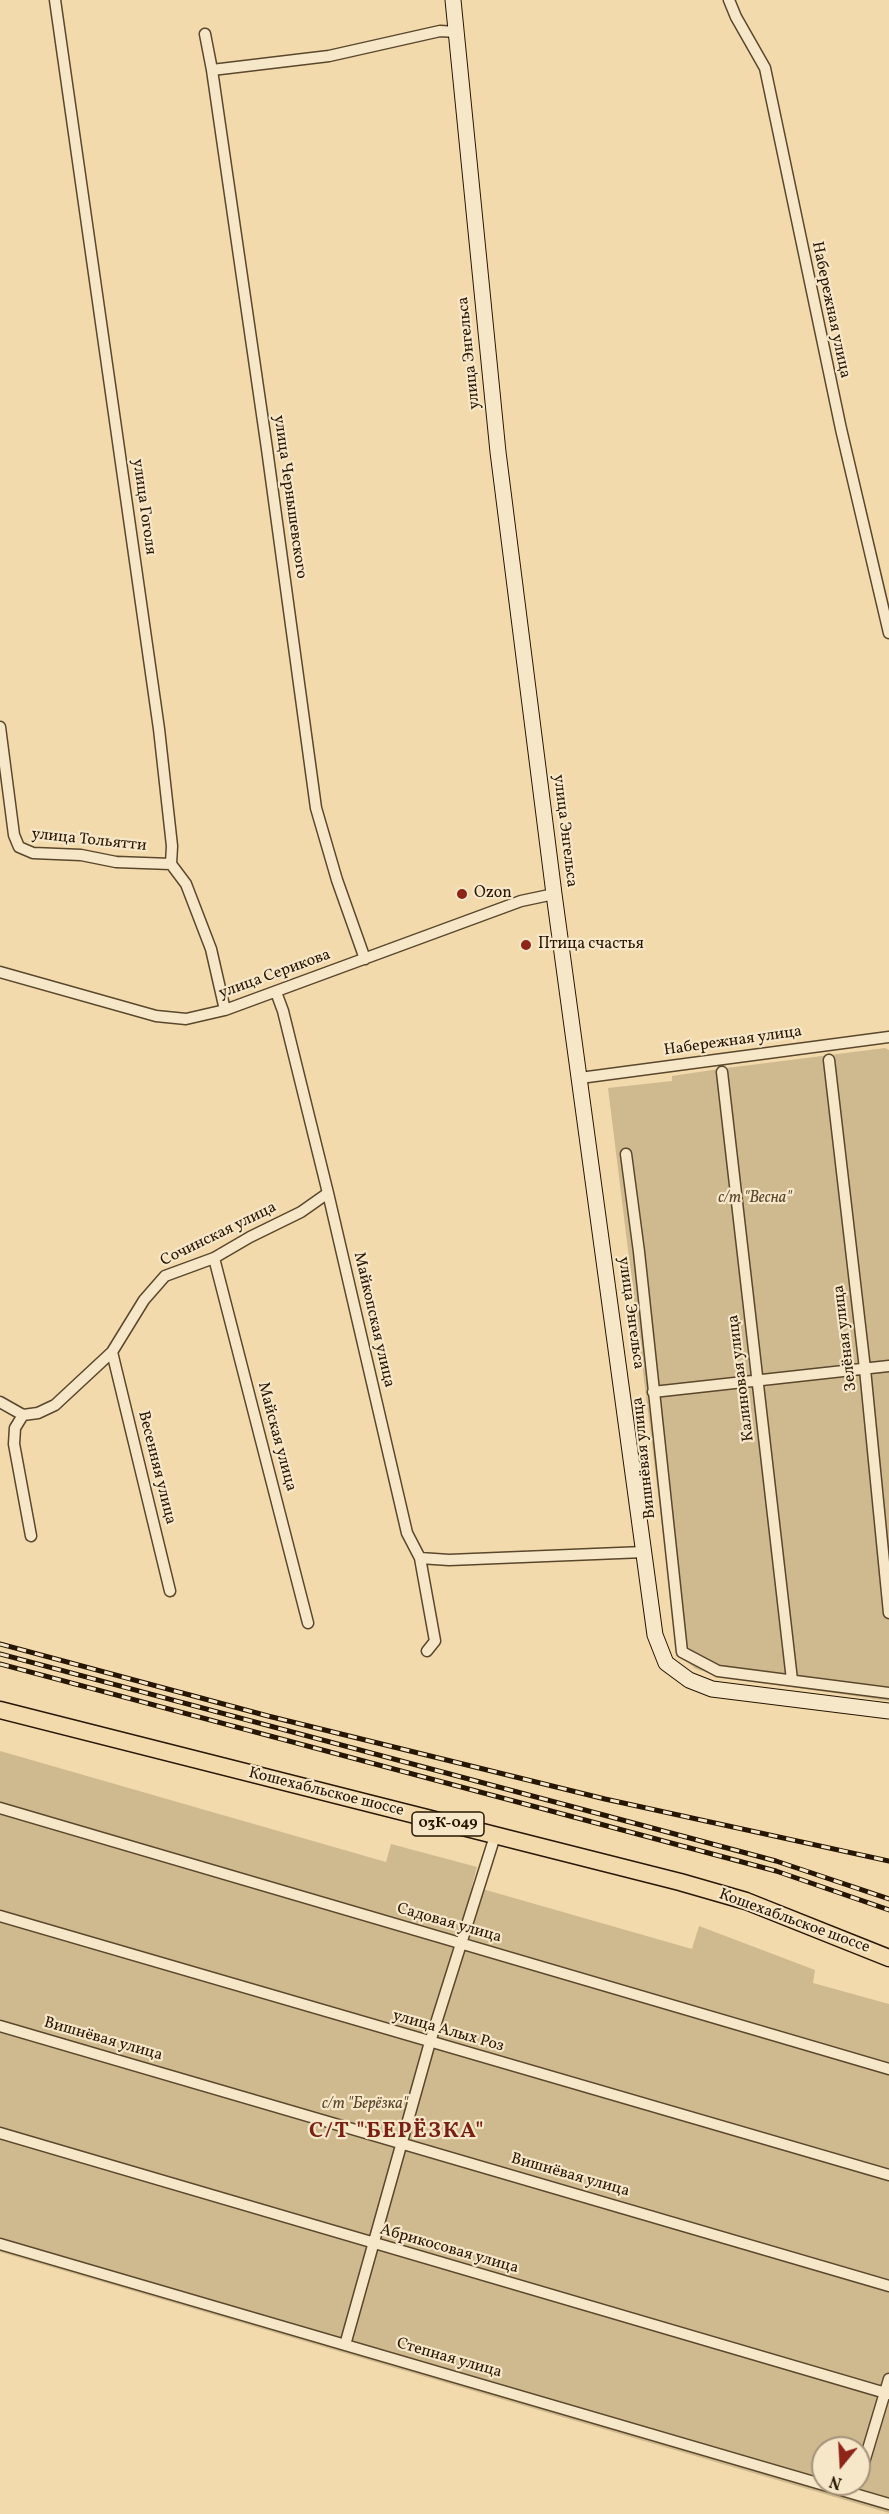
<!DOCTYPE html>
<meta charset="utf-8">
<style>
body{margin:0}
#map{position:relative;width:889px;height:2514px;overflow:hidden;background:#f2daac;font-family:Vollkorn,serif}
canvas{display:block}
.north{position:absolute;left:811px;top:2436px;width:60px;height:60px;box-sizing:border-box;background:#f7e7c9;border:2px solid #a49379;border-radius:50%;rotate:198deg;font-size:16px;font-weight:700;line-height:24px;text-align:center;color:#271601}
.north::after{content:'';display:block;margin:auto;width:21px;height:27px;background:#8f2418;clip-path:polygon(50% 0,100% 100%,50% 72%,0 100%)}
</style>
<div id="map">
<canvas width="889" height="2514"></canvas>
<div class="north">N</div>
</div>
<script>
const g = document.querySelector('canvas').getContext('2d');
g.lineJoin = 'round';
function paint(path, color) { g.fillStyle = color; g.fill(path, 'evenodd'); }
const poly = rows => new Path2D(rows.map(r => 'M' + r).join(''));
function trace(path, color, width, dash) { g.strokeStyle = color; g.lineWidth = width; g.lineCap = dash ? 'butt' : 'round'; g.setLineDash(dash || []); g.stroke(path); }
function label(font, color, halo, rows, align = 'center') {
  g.font = font + ' Vollkorn,serif'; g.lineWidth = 4.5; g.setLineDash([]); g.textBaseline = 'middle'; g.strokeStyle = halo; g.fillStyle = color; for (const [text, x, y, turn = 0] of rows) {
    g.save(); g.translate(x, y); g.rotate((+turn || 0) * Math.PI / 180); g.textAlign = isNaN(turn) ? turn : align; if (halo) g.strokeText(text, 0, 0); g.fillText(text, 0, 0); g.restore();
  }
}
const green = poly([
 [885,1048,889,1050,889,1701,728,1678,696,1669,678,1655,608,1088,672,1081,672,1076,719,1069],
 [0,1751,386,1862,391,1844,477,1867,472,1886,692,1949,699,1926,815,1970,813,1983,889,2004,889,2513,0,2252],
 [823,2448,859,2448,859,2484,823,2484]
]);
const street = poly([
 [55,0,159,729,172,846,171,864,186,884,211,949,225,1010],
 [729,0,736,17,765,68,841,429,889,633],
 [205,34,212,70,267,449,316,808,337,880,365,959],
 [212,70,329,56,440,31,456,32],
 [0,727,14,835,19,847,33,853,81,855,116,862,171,864],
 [0,972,156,1016,186,1019,225,1010,521,901,554,894],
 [276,992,283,1011,328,1193,407,1533,420,1558,435,1641,427,1651],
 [829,1060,865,1369,889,1613],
 [722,1072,792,1680],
 [580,1078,889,1037],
 [626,1154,639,1252,682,1652,718,1671,889,1693],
 [214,1258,308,1623],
 [112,1352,170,1591],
 [653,1392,889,1366],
 [0,1402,23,1415,38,1413,55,1405,112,1352,144,1300,165,1276,214,1258,250,1237,301,1212,328,1193],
 [23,1415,15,1428,14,1444,31,1536],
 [420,1558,449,1560,644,1552],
 [0,1808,889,2069],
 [0,1916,889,2175],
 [0,2026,889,2286],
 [0,2133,889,2394],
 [0,2244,889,2504],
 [345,2345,430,2042,495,1836],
 [859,2479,889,2379]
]);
const secondary = poly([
 [453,0,498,452,554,894,655,1635,666,1663,689,1680,712,1689,889,1711]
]);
const primary = poly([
 [0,1710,680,1882,746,1901,889,1958]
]);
const rail = poly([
 [0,1644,268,1716,605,1799,889,1861],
 [0,1654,776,1861,889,1899],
 [0,1664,776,1871,889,1910]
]);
const markers = [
 [462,894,6,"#8f2418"],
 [526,945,6,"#8f2418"]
];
const shields = [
 [448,1824,72]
];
const shieldNames = [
 ["03К-049",448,1824]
];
const streetNames = [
 ["Набережная улица",830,310,78],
 ["улица Энгельса",470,353,-96],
 ["улица Чернышевского",289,497,82],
 ["улица Гоголя",143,507,82],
 ["улица Энгельса",564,831,83],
 ["улица Тольятти",89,841,6],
 ["улица Серикова",275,975,-20],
 ["Набережная улица",733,1042,-8],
 ["Сочинская улица",219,1235,-26],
 ["улица Энгельса",630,1313,82],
 ["Майкопская улица",373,1320,77],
 ["Зелёная улица",846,1338,-97],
 ["Калиновая улица",742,1378,-97],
 ["Майская улица",276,1437,75],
 ["Вишнёвая улица",645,1458,-96],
 ["Весенняя улица",156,1468,76],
 ["Кошехабльское шоссе",326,1793,14],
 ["Кошехабльское шоссе",794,1922,20],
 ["Садовая улица",449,1924,16],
 ["улица Алых Роз",448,2032,16],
 ["Вишнёвая улица",103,2040,16],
 ["Вишнёвая улица",570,2176,16],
 ["Абрикосовая улица",449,2250,16],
 ["Степная улица",449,2359,16]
];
const poiNames = [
 ["Ozon",474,894],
 ["Птица счастья",538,945]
];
const parkNames = [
 ["с/т \"Весна\"",755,1199],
 ["с/т \"Берёзка\"",365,2105]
];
const districtNames = [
 ["С/Т \"БЕРЁЗКА\"",397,2133]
];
paint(green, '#cfb98f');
trace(street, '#5a472c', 13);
trace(secondary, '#271601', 17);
trace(primary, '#271601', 19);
trace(street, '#f7e7c9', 10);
trace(secondary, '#f7e7c9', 15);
trace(primary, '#f2daac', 16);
trace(rail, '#271601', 5);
trace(rail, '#f7e7c9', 3, [9]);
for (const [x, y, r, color] of markers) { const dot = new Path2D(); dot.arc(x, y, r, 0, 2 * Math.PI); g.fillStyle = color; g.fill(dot); trace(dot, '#f7e7c9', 2); }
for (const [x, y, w] of shields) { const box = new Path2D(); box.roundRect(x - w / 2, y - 12, w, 24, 4.5); g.fillStyle = '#f7e7c9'; g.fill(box); trace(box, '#271601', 1.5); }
label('bold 15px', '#271601', null, shieldNames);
label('16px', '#271601', '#f7e7c9', streetNames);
label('16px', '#271601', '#f7e7c9', poiNames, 'left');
label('italic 16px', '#59472c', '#f7e7c9', parkNames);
g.letterSpacing = '1.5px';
label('bold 22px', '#7a1f14', '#f7e7c9', districtNames);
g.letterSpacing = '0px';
</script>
